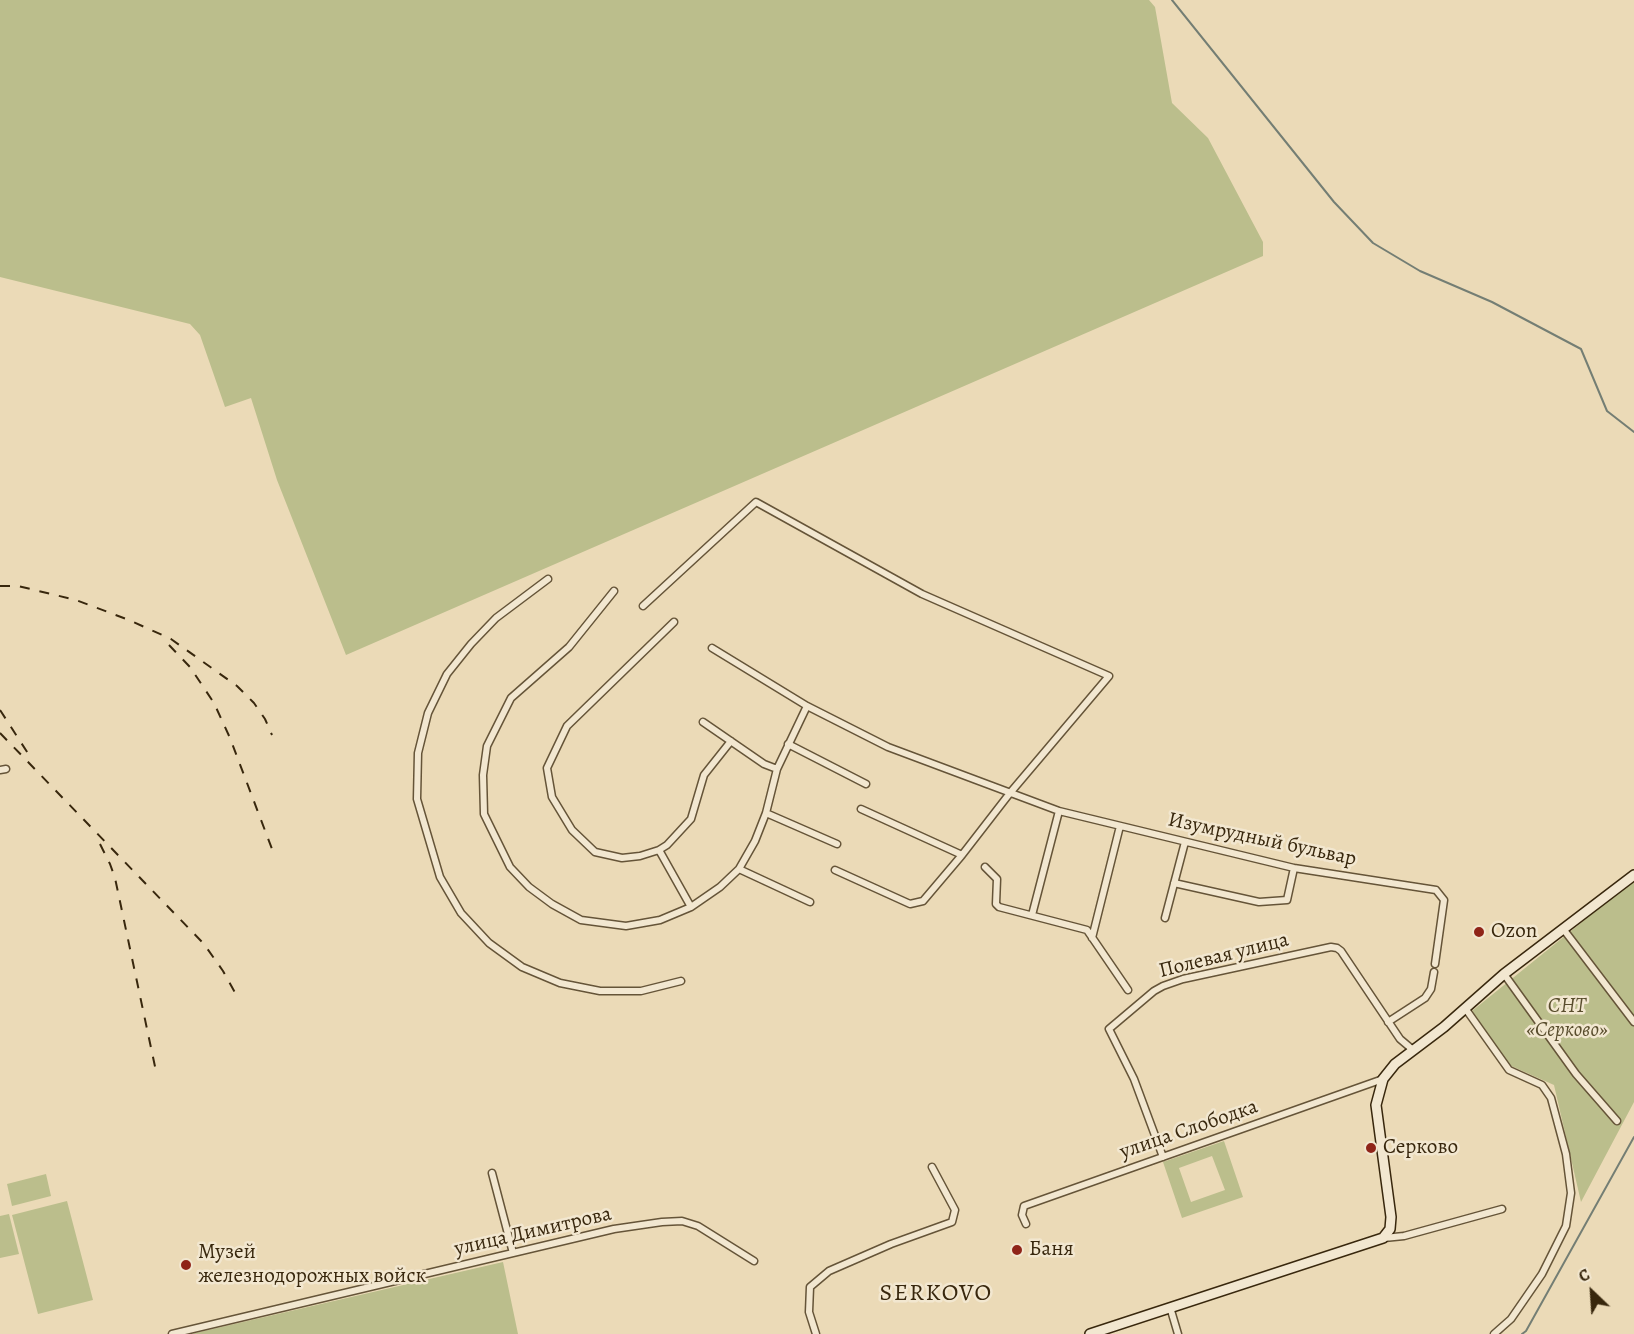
<!DOCTYPE html>
<meta charset="utf-8">
<style>
body{margin:0}
#map{position:relative;width:1634px;height:1334px;overflow:hidden;background:#ebdab7;font-family:Alegreya,serif}
canvas{display:block}
.north{position:absolute;left:1562px;top:1262px;width:60px;height:60px;-webkit-text-stroke:4px #f2e7d0;paint-order:stroke;rotate:335deg;font-size:16px;font-weight:700;line-height:24px;text-align:center;color:#38270d}
.north::after{content:'';display:block;margin:auto;width:21px;height:27px;background:#38270d;clip-path:polygon(50% 0,100% 100%,50% 72%,0 100%)}
</style>
<div id="map">
<canvas width="1634" height="1334"></canvas>
<div class="north">С</div>
</div>
<script>
const g = document.querySelector('canvas').getContext('2d');
g.lineJoin = 'round';
function paint(path, color) { g.fillStyle = color; g.fill(path, 'evenodd'); }
const poly = rows => new Path2D(rows.map(r => 'M' + r).join(''));
function trace(path, color, width, dash) { g.strokeStyle = color; g.lineWidth = width; g.lineCap = dash ? 'butt' : 'round'; g.setLineDash(dash || []); g.stroke(path); }
function label(font, color, halo, rows, align = 'center') {
  g.font = font + ' Alegreya,serif'; g.lineWidth = 5; g.setLineDash([]); g.textBaseline = 'middle'; g.strokeStyle = halo; g.fillStyle = color; for (const [text, x, y, turn = 0] of rows) {
    g.save(); g.translate(x, y); g.rotate((+turn || 0) * Math.PI / 180); g.textAlign = isNaN(turn) ? turn : align; if (halo) g.strokeText(text, 0, 0); g.fillText(text, 0, 0); g.restore();
  }
}
const green = poly([
 [0,0,1149,0,1155,7,1172,103,1208,138,1263,242,1263,256,346,655,277,480,251,398,225,407,200,335,190,324,0,277],
 [1634,880,1634,1102,1581,1202,1554,1085,1509,1065,1472,1011],
 [1224,1141,1243,1197,1182,1218,1163,1162],
 [1212,1156,1225,1190,1191,1202,1179,1168],
 [46,1174,51,1196,12,1206,7,1184],
 [67,1201,93,1300,38,1314,12,1215],
 [9,1214,19,1254,0,1258,0,1216],
 [503,1262,518,1334,191,1334]
]);
const stream = poly([
 [1172,0,1334,202,1373,243,1420,271,1492,302,1581,349,1607,411,1634,432],
 [1522,1334,1526,1331,1634,1137]
]);
const minor = poly([
 [548,579,496,618,471,644,447,674,428,713,418,753,417,799,440,877,461,913,489,943,522,967,560,983,600,991,641,991,681,981],
 [614,591,569,647,511,698,487,746,483,775,484,814,510,867,529,887,552,904,581,920,626,926,660,920,691,907,720,887,739,869,755,841,766,813,777,769,807,706],
 [643,606,756,502,922,594,1109,676,1010,793,962,855,923,901,910,904,835,870],
 [674,622,567,726,547,768,552,797,572,830,595,852,622,858,640,856,659,850,667,845,691,819,704,775,731,741],
 [712,648,807,706,888,747,1059,811,1294,868,1436,890,1444,900,1435,964],
 [703,722,764,764,777,769],
 [788,744,866,784],
 [0,770,6,769],
 [861,809,962,855],
 [766,813,837,844],
 [659,850,691,907],
 [985,867,997,879,996,904,999,907,1087,930,1128,990],
 [739,869,810,902],
 [1174,883,1259,902,1287,900,1294,868],
 [1032,915,1059,811],
 [1165,918,1185,842],
 [1564,930,1634,1022],
 [1092,938,1120,826],
 [1504,974,1576,1074,1617,1121],
 [1465,1008,1509,1070,1542,1085,1551,1098,1566,1154,1571,1193,1566,1226,1542,1274,1511,1319,1494,1334],
 [1388,1022,1425,998,1431,989,1434,972],
 [1163,1157,1134,1079,1109,1029,1154,991,1163,986,1183,979,1331,947,1337,948,1341,951,1400,1039,1413,1050],
 [492,1173,513,1253],
 [1026,1224,1022,1215,1024,1206,1383,1079],
 [1384,1238,1404,1236,1502,1209],
 [1170,1307,1178,1334],
 [172,1334,614,1229,662,1222,682,1221,698,1226,754,1261],
 [816,1334,809,1312,810,1287,829,1271,891,1244,952,1222,955,1210,932,1167]
]);
const secondary = poly([
 [1090,1334,1383,1238,1390,1229,1391,1217,1376,1105,1383,1079,1395,1064,1444,1027,1504,974,1634,875]
]);
const rail = poly([
 [0,586,18,586,76,600,129,620,171,639,237,686,254,703,265,719,272,735],
 [169,645,190,667,214,703,230,738,272,849],
 [0,710,31,758],
 [0,733,204,944,223,971,238,998],
 [100,844,110,864,115,878,157,1076]
]);
const markers = [
 [1479,932,6,"#8f2418"],
 [1371,1148,6,"#8f2418"],
 [1017,1250,6,"#8f2418"],
 [186,1265,6,"#8f2418"]
];
const streetNames = [
 ["Изумрудный бульвар",1262,840,12],
 ["Полевая улица",1224,956,-14],
 ["улица Слободка",1189,1130,-19],
 ["улица Димитрова",533,1232,-13]
];
const poiNames = [
 ["Ozon",1491,932],
 ["Серково",1383,1148],
 ["Баня",1029,1250],
 ["Музей",198,1253],
 ["железнодорожных войск",198,1277]
];
const parkNames = [
 ["СНТ",1567,1007],
 ["«Серково»",1567,1031]
];
const quarterNames = [
 ["SERKOVO",936,1294]
];
paint(green, '#bbbe8c');
trace(stream, '#747e74', 2);
trace(minor, '#655438', 9);
trace(secondary, '#38270d', 12);
trace(minor, '#f2e7d0', 6);
trace(secondary, '#f2e7d0', 9);
trace(rail, '#38270d', 2, [10, 10]);
for (const [x, y, r, color] of markers) { const dot = new Path2D(); dot.arc(x, y, r, 0, 2 * Math.PI); g.fillStyle = color; g.fill(dot); trace(dot, '#f2e7d0', 2); }
label('21px', '#38270d', '#f2e7d0', streetNames);
label('21px', '#38270d', '#f2e7d0', poiNames, 'left');
label('italic 21px', '#594d2d', '#f2e7d0', parkNames);
g.letterSpacing = '1.5px';
label('24px', '#38270d', '#f2e7d0', quarterNames);
g.letterSpacing = '0px';
</script>
